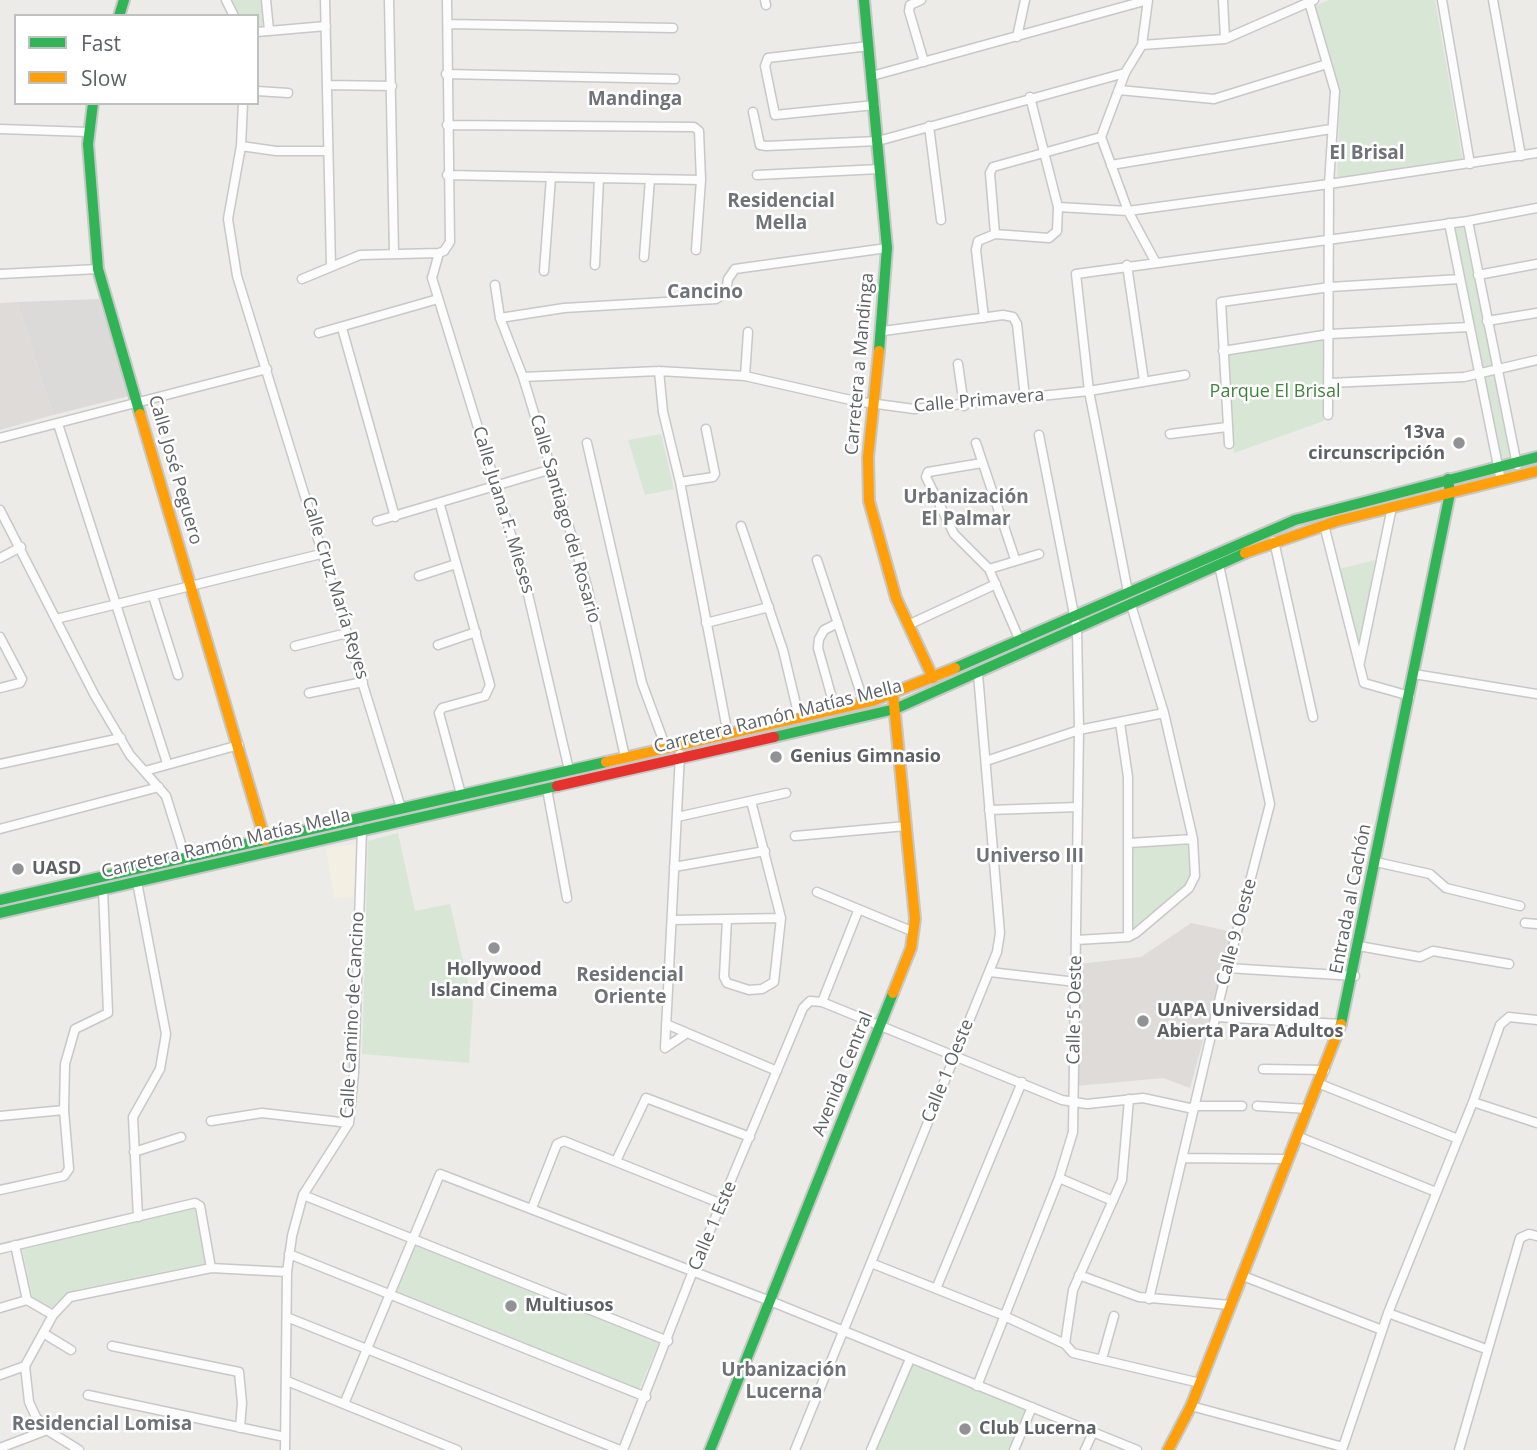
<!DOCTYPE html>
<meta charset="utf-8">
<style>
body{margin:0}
#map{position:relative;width:1537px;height:1450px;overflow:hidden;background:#ecebe8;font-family:"Open Sans",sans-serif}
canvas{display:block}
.legend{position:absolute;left:14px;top:14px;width:245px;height:91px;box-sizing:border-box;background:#fff;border:2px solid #bfc0c1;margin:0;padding:9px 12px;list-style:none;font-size:21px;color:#5e6265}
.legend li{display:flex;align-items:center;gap:14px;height:35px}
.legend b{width:35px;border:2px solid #bfc0c1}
</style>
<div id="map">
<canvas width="1537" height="1450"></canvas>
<ul class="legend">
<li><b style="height:9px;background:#30b455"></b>Fast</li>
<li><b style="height:9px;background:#ff9f0a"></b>Slow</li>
</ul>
</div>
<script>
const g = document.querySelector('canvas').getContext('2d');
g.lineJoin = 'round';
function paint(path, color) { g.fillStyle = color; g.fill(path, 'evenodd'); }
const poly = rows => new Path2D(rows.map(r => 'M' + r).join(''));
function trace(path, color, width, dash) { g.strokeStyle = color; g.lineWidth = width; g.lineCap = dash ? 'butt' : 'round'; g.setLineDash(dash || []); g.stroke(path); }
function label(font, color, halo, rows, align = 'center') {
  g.font = font + ' "Open Sans",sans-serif'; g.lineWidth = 5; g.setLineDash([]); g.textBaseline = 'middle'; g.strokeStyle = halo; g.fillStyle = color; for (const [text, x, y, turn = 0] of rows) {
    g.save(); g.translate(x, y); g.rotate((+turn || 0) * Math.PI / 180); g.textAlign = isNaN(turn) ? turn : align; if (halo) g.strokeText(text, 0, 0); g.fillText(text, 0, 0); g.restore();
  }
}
const commercial = poly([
 [357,844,355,897,334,898,326,848]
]);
const industrial = poly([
 [99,299,129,396,53,415,17,302]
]);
const education = poly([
 [17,302,53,415,0,430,0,303],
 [1191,923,1233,932,1190,1088,1163,1078,1076,1086,1078,964,1141,957]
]);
const green = poly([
 [232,0,263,0,265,27,257,28,257,16,240,16],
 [1329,0,1435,0,1463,161,1337,180,1340,89,1315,6],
 [1465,226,1510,457,1500,460,1454,228],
 [1325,339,1324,421,1234,453,1225,354],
 [661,434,674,489,645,495,628,440],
 [1375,560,1359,651,1339,569],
 [398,833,415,911,450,904,473,1003,469,1063,362,1054,368,841],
 [1190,845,1193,880,1177,901,1130,932,1132,847],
 [194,1206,207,1263,79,1289,67,1294,52,1308,33,1300,22,1248],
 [413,1243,660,1340,638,1392,393,1292],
 [911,1363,1027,1409,1010,1450,875,1450]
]);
const street = poly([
 [226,0,234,16],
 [266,0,269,30],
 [325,0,331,267],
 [389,0,394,253],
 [765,0,766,5],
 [921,0,910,5,909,11,924,62],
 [1223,0,1225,39],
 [1442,0,1470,164],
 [1493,0,1521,156],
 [1309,2,1335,91,1329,184,1537,153],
 [448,24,673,28],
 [257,32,326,26],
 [1017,37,1025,0],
 [1142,45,1225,39,1314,0],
 [869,46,768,58,765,66,775,115,875,105],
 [446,74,675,79],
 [872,76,1148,0,1142,45,1125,73,1101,137,1128,211,1156,263],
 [328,85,392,86],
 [1119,90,1214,99,1327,64],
 [257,91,288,93],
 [243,103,241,146,228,219,237,276,401,808],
 [753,112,760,145,766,146,878,141,1125,73],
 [447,125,694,127,699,131,701,180,696,250],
 [929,126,941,220],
 [0,129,88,132],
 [241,146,276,151,328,151],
 [1111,165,1331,129],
 [447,175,701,180],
 [757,175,880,169],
 [1058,207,1128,211,1329,184,1328,415],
 [1468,221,1517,465],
 [1449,223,1501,481],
 [995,234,990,173,993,167,1101,137],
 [439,253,432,278,524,577,569,770],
 [439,253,444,251,450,242,447,0],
 [644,257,650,179],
 [595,265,599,178],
 [1127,265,1144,381],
 [544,271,551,177],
 [0,274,98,269],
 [1478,275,1537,264],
 [302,279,360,255,439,253],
 [495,285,500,318,523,377,587,586,625,757],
 [500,318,564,308,716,299,726,292,728,279,735,269,887,248],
 [984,318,976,250,978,241,995,234,1049,238,1057,231,1058,207,1030,97],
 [1487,321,1537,313],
 [342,328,395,517],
 [883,331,1003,315,1013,317,1017,324,1025,398],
 [319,333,438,299],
 [1223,351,1330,334,1469,327],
 [958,364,964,406],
 [659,371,663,412,680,482,728,735],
 [745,376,748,332],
 [523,377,659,371,745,376,855,401,914,409,1089,391,1185,375],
 [1329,383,1464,377,1537,360],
 [58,424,167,763],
 [1170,434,1227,427],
 [0,438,267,369],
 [587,443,642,683,666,748],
 [976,443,1015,559],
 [1229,444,1221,302,1330,287,1460,279],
 [982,463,928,472,926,477,954,534,989,569,1020,641],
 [680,482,713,477,715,474,706,429],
 [440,505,490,685,485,696,442,708,439,713,461,794],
 [0,510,94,694,130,755,166,796,186,860],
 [377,521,552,469],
 [1324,525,1364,683,1410,696],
 [741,526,783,650,799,717],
 [1274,541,1313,717],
 [0,558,21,547],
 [817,560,864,703],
 [989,569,1039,554],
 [419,576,456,564],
 [1128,592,1089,391,1076,274,1468,221,1537,208],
 [153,596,178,675],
 [56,619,325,553],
 [706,623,769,607],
 [908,625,996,584],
 [0,637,22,679,20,683,0,688],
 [438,645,476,632],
 [295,646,347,633],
 [1360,662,1392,507],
 [1414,674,1537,694],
 [309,693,363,682],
 [835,709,818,648,819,639,824,630,838,623],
 [1120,723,1128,777,1128,937],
 [986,761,1079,730,1164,713],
 [0,764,121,738],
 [145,771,239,745],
 [547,789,567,898],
 [989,810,1078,807],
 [677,817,786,793],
 [0,829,159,787],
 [795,836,906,826],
 [1129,843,1193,839],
 [1376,862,1430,874,1446,888,1520,906],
 [674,867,765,851],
 [137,882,166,1034,160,1069,133,1117,138,1217],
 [817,892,914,932],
 [727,919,724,977,727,983,749,990,762,989,774,982,781,918,751,801],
 [672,920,781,918],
 [1525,923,1537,924],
 [1076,940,1128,937,1136,933,1189,888,1195,876,1193,839,1164,713,1131,605],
 [1359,946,1420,957,1433,951,1509,964],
 [1227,968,1355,976],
 [990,972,1076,982],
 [822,1002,858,911],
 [1215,1017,1341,1024],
 [666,1024,777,1071],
 [665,1048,680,754],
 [665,1048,687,1033],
 [1263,1069,1325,1070],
 [1320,1084,1458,1139],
 [1473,1102,1537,1123],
 [1194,1106,1242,1106],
 [1257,1106,1309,1109],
 [0,1116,64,1110],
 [211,1121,262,1113,349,1123],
 [1297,1136,1436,1192],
 [134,1152,181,1137],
 [1182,1158,1286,1159],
 [616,1161,646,1098,750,1137],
 [1059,1178,1113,1201],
 [0,1190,64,1176,69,1169,64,1110,65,1064,75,1029,108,1013,103,889],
 [303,1195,668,1341],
 [532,1208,557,1144,564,1141,722,1204],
 [15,1245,27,1300,53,1315],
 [0,1249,195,1203,200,1206,211,1268],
 [289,1254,646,1397],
 [871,1263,1002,1315,1065,1344,1073,1353,1200,1383],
 [1079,1275,1139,1297,1230,1305],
 [1243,1276,1382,1330],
 [936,1289,1022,1082],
 [1149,1299,1221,993,1270,804,1219,565],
 [0,1308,27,1300],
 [1388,1313,1486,1349],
 [289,1318,620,1450],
 [43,1333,71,1350],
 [1065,1344,1073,1290,1122,1180,1129,1099],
 [112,1346,239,1372,242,1403,240,1428],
 [1102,1359,1114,1316],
 [0,1375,25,1366],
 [287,1381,457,1450],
 [977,1386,1059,1178,1073,1132,1079,730,1077,630,1039,435],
 [88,1395,285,1437],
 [344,1404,440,1174,770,1301,1137,1450],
 [1191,1406,1343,1447],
 [0,1448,47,1430],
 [79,1450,47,1430,36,1417,29,1402,25,1366,53,1315,70,1297,211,1268,287,1272],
 [285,1450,287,1272,292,1236,303,1195,349,1123,354,1073,362,829],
 [623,1450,693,1271,803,1008,810,1001,822,1002,1062,1100,1087,1104,1143,1098,1194,1109],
 [795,1450,997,952,1000,933,978,674],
 [871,1450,910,1359],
 [1014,1450,1032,1407],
 [1085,1450,1093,1432],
 [1342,1450,1388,1313,1473,1102,1500,1025,1509,1017,1537,1020],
 [1459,1450,1520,1238,1529,1234,1537,1236]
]);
const fast = poly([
 [864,0,887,248,879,351],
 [119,16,124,0],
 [93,103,88,144,98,269,140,414],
 [955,668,1295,520,1537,457],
 [774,737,895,709,1245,553],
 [0,900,606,762],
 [0,913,557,786],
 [1341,1024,1450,493,1448,479],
 [710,1450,893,993]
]);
const slow = poly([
 [879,351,868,457,869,501,896,598,933,678],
 [140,414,265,840],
 [1245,553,1337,521,1537,471],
 [606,762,872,701,955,668],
 [893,993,911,948,915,919,893,694],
 [1168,1450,1191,1406,1341,1024]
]);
const jam = poly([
 [557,786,774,737]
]);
const markers = [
 [1459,443,7,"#909293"],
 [776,757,7,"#909293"],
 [18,869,7,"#909293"],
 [494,948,7,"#909293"],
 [1143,1021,7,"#909293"],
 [511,1306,7,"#909293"],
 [965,1429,7,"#909293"]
];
const streetNames = [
 ["Carretera a Mandinga",860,364,-85],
 ["Calle Primavera",979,401,-5],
 ["Calle José Peguero",175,470,74],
 ["Calle Juana F. Mieses",503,510,73],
 ["Calle Santiago del Rosario",565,519,74],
 ["Calle Cruz María Reyes",335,588,73],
 ["Carretera Ramón Matías Mella",778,717,-14],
 ["Carretera Ramón Matías Mella",226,844,-13],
 ["Entrada al Cachón",1351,899,-79],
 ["Calle 9 Oeste",1237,932,-75],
 ["Calle 5 Oeste",1075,1010,-89],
 ["Calle Camino de Cancino",353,1015,-87],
 ["Calle 1 Oeste",948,1071,-68],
 ["Avenida Central",843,1074,-68],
 ["Calle 1 Este",713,1226,-67]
];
const parkNames = [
 ["Parque El Brisal",1275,392]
];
const poiNames = [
 ["13va",1445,433,"right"],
 ["circunscripción",1445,454,"right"],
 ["Genius Gimnasio",790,757],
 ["UASD",32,869],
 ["Hollywood",494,970,"center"],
 ["Island Cinema",494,991,"center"],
 ["UAPA Universidad",1157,1011],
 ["Abierta Para Adultos",1157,1032],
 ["Multiusos",525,1306],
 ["Club Lucerna",979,1429]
];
const neighbourhoodNames = [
 ["Mandinga",635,100],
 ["El Brisal",1367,154],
 ["Residencial",781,202],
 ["Mella",781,224],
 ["Cancino",705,293],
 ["Urbanización",966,498],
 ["El Palmar",966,520],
 ["Universo III",1030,857],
 ["Residencial",630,976],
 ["Oriente",630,998],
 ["Urbanización",784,1371],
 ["Lucerna",784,1393],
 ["Residencial Lomisa",102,1425]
];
paint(commercial, '#f4efe3');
paint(industrial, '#dcdad8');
paint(education, '#dedbd8');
paint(green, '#d8e7d5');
trace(street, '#c7c8c7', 11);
trace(fast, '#c6c8c7', 14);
trace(slow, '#c6c8c7', 14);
trace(jam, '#c6c8c7', 14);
trace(street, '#fcfcfc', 8);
trace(fast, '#30b455', 10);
trace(slow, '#ff9f0a', 10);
trace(jam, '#e5322d', 10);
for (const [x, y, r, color] of markers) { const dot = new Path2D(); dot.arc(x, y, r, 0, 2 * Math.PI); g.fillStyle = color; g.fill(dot); trace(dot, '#fff', 2.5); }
label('18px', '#5e6265', '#fff', streetNames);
label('18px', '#42823f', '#fff', parkNames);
label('bold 18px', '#5e6265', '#fff', poiNames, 'left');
label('bold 19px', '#6f7377', '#fff', neighbourhoodNames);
</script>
